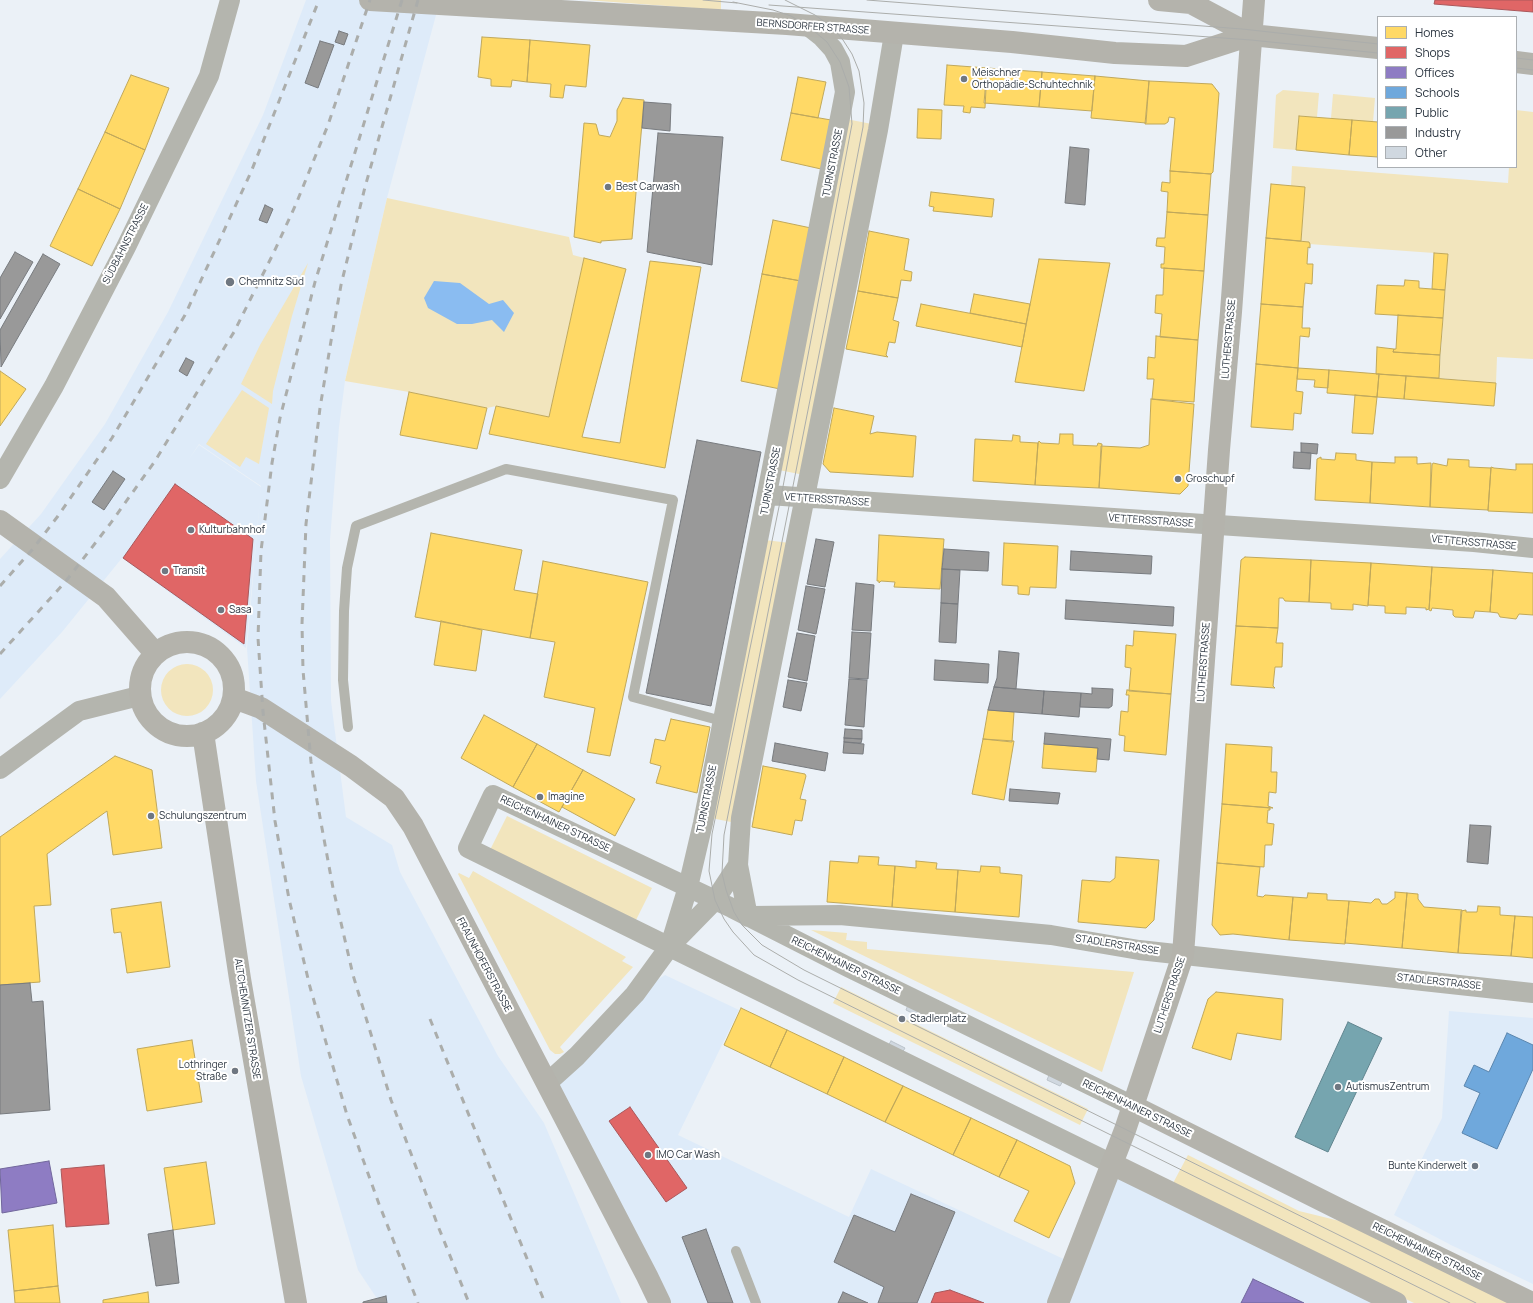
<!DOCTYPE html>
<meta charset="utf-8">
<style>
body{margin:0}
#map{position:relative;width:1533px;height:1303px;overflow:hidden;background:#ebf1f7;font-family:Manrope,sans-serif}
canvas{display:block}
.legend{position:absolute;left:1377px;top:16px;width:140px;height:152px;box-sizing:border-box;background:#fff;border:1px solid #abafb3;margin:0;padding:5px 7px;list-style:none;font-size:12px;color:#2c3641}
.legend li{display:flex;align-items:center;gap:8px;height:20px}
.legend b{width:20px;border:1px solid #abafb3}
</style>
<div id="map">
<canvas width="1533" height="1303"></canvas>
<ul class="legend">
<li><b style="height:11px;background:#ffd966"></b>Homes</li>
<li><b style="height:11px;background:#e06666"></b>Shops</li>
<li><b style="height:11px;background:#8e7cc3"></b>Offices</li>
<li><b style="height:11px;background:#6fa8dc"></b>Schools</li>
<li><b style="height:11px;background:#76a5af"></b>Public</li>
<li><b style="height:11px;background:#999"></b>Industry</li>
<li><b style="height:11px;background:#d0d8e0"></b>Other</li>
</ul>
</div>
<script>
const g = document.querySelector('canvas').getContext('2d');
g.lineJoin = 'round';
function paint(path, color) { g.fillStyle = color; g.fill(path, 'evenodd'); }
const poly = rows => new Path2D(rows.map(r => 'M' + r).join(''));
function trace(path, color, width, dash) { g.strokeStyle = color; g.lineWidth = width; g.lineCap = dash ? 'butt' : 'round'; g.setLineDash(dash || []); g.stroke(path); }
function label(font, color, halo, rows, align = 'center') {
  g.font = font + ' Manrope,sans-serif'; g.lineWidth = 4; g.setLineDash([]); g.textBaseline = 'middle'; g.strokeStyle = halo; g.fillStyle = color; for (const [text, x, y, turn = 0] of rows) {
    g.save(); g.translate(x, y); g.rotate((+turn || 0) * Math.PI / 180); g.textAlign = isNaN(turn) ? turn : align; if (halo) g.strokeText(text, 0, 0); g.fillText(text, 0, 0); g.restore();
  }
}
const built = poly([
 [306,0,440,0,387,198,345,381,339,427,330,540,331,701,346,817,392,845,400,872,498,1056,544,1123,621,1303,380,1303,358,1270,301,1076,256,781,247,648,261,486,199,444,189,459,199,445,261,487,246,648,122,558,62,632,0,699,0,559,41,514,105,424,168,312,263,115],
 [665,975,739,1010,678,1135,849,1217,871,1169,1070,1262,1112,1164,1382,1303,660,1303,547,1083,635,994],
 [1449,1011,1533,1018,1533,1284,1451,1245,1394,1215,1442,1118]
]);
const green = poly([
 [586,0,721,0,721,10],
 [1283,90,1319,93,1317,117,1299,116,1296,150,1273,148,1276,95],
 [1333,94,1375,98,1373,122,1331,118],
 [1516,110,1533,112,1533,359,1497,357,1496,383,1439,378,1448,254,1309,244,1308,242,1301,241,1305,187,1291,186,1292,166,1508,183,1509,167,1516,167],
 [846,119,872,124,804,475,779,470],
 [387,198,569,237,573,255,584,258,549,417,496,406,487,408,409,392,345,381],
 [308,263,292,316,273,391,272,404,241,384,260,345],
 [242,390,269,408,259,464,246,457,240,467,206,444],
 [765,540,790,543,736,823,711,818],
 '161 690a26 26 0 1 1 52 0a26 26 0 1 1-52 0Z',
 [507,816,652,888,634,924,489,852],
 [473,871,626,957,622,961,633,967,560,1047,564,1052,560,1054,555,1054,550,1050,458,874,459,873,469,878],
 [811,930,847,933,846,940,867,942,867,949,1134,972,1102,1072],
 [841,987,1088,1109,1080,1125,833,1003],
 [1188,1155,1299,1211,1348,1223,1512,1303,1414,1303,1172,1185]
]);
const water = poly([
 [434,281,460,283,489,304,503,300,514,313,504,332,492,320,472,324,457,324,428,308,424,298]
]);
const homes = poly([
 [482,37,530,40,527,82,512,80,511,87,491,86,491,79,478,77,482,37],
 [530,40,590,45,586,87,565,85,563,98,550,97,551,84,527,82,530,40],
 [947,65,987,68,985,108,971,107,970,113,963,112,964,106,944,105,947,65],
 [987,68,1042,72,1039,107,984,103,987,68],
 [1042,72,1095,76,1092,111,1039,107,1042,72],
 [131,75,169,88,145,150,105,132,131,75],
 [1095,76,1149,81,1146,123,1091,118,1095,76],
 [798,77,826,82,818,118,791,113,798,77],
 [1149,81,1212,84,1219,93,1213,172,1211,174,1170,171,1175,118,1169,117,1168,122,1165,124,1145,124,1149,81],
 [623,98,644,100,632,239,601,241,601,243,574,237,584,123,596,124,599,135,610,137,617,121,617,110,623,98],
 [918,109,942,110,941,139,917,138,918,109],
 [791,113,831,120,821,169,781,160,791,113],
 [1299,116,1352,120,1349,155,1296,150,1299,116],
 [1352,120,1378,122,1378,157,1349,155,1352,120],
 [105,132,145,150,120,209,78,189,105,132],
 [1170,171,1211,174,1208,215,1167,212,1168,192,1161,191,1162,182,1170,183,1170,171],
 [1271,184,1305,187,1301,241,1266,238,1271,184],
 [78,189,120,209,92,266,50,246,78,189],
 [931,192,994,199,992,217,933,211,934,207,929,206,931,192],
 [1167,212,1208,215,1204,271,1161,268,1161,264,1164,264,1165,247,1156,246,1157,238,1165,238,1167,212],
 [773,220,811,228,801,281,762,274,773,220],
 [869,231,909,239,904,270,912,272,911,281,901,280,898,298,858,291,869,231],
 [1266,238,1309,242,1310,244,1310,248,1308,247,1307,264,1313,264,1312,284,1305,283,1303,307,1261,304,1266,238],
 [1434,253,1448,254,1445,290,1432,289,1434,253],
 [584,258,626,269,582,437,620,443,650,261,701,267,665,468,489,434,496,406,549,417,584,258],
 [1039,259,1110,263,1084,391,1015,382,1039,259],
 [1164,268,1204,271,1198,340,1160,337,1162,314,1155,313,1156,295,1163,295,1164,268],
 [762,274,801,281,780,389,741,381,762,274],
 [1405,280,1419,281,1419,288,1445,290,1443,318,1375,314,1377,285,1404,286,1405,280],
 [858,291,898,298,893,320,899,322,895,343,889,342,886,355,888,357,846,349,858,291],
 [974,294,1030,304,1026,324,970,313,974,294],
 [921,304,1026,324,1022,347,916,326,921,304],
 [1261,304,1303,307,1302,328,1310,328,1309,337,1300,336,1298,368,1256,364,1261,304],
 [1398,315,1443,318,1440,355,1393,352,1394,349,1396,349,1398,315],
 [1156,336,1198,340,1194,402,1152,399,1154,379,1147,379,1148,357,1155,358,1156,336],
 [1377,347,1394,349,1393,352,1440,355,1439,378,1376,374,1377,347],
 [1256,364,1298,368,1296,391,1303,392,1301,414,1294,413,1293,430,1251,427,1256,364],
 [1298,368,1329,370,1328,388,1314,387,1315,380,1297,379,1298,368],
 [1329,370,1379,374,1377,397,1327,393,1329,370],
 [0,371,26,389,0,426,0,371],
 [1379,374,1406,376,1404,399,1377,397,1379,374],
 [1406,376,1496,383,1494,406,1404,399,1406,376],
 [409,392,487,408,477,449,400,435,409,392],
 [1355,395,1377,397,1373,434,1352,433,1355,395],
 [1151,399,1194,404,1188,486,1180,494,1099,488,1101,446,1140,448,1149,445,1151,399],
 [834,408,874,416,870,434,877,432,916,436,913,477,830,472,823,464,834,408],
 [1060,434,1073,434,1073,445,1097,446,1098,443,1102,444,1099,488,1035,485,1038,443,1039,441,1041,443,1059,444,1060,434],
 [1013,435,1020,436,1020,442,1038,443,1035,485,973,481,975,439,1012,441,1013,435],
 [1336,453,1356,454,1356,460,1372,462,1370,503,1315,500,1317,459,1321,457,1321,459,1335,460,1336,453],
 [1395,457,1417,457,1417,464,1431,463,1430,507,1370,503,1372,462,1395,463,1395,457],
 [1448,459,1469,460,1469,467,1491,468,1488,510,1430,507,1432,465,1433,463,1447,466,1448,459],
 [1516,464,1533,464,1533,513,1488,511,1491,467,1494,468,1516,470,1516,464],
 [431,533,522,550,514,590,538,594,530,638,415,617,431,533],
 [879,535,944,539,940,589,894,587,895,582,881,581,879,583,879,581,877,581,879,535],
 [1004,543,1058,546,1056,588,1030,587,1029,595,1018,594,1018,586,1002,585,1004,543],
 [1245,557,1311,560,1309,602,1285,601,1283,598,1279,598,1278,628,1236,626,1241,560,1245,557],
 [1311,560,1371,563,1368,606,1353,604,1353,610,1331,609,1331,603,1309,602,1311,560],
 [543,561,648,582,610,756,587,752,595,708,544,697,555,642,530,638,543,561],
 [1371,563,1432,567,1429,609,1426,610,1426,608,1406,607,1406,614,1385,613,1385,606,1368,605,1371,563],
 [1432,567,1493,570,1490,612,1475,611,1473,618,1455,617,1453,615,1453,610,1432,608,1431,611,1429,610,1432,567],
 [1493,570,1533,573,1533,615,1519,614,1516,619,1500,617,1498,613,1490,612,1493,570],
 [441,621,482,630,476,671,434,665,441,621],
 [1236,626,1278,628,1276,643,1283,643,1282,667,1275,667,1273,686,1275,688,1231,685,1236,626],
 [1134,631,1176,634,1171,694,1129,691,1131,668,1125,667,1126,645,1133,646,1134,631],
 [1127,690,1171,694,1166,755,1124,751,1125,736,1119,735,1121,711,1128,712,1129,695,1126,695,1127,690],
 [988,710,1014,712,1012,742,983,739,988,710],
 [484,715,537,744,513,787,461,758,484,715],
 [671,719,710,727,697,793,656,783,661,766,650,763,655,739,665,741,671,719],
 [983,739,1014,741,1004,800,972,794,983,739],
 [537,744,583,770,559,812,513,787,537,744],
 [1044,744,1098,748,1096,772,1042,768,1044,744],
 [1226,744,1272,747,1271,772,1277,772,1276,793,1269,792,1268,806,1273,808,1222,804,1226,744],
 [115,756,152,770,162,848,113,855,107,811,47,854,51,905,34,906,40,982,0,985,0,837,115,756],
 [763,766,805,774,806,776,800,799,806,800,802,821,795,820,792,835,752,827,763,766],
 [583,770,635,799,615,836,562,807,583,770],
 [1222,804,1270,808,1270,810,1268,810,1267,823,1274,824,1272,845,1265,845,1264,867,1217,863,1222,804],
 [859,856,879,857,878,865,895,866,892,907,827,902,830,861,858,863,859,856],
 [1116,857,1159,860,1154,920,1146,928,1078,922,1082,880,1110,882,1115,878,1116,857],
 [916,861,937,863,936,869,958,870,955,912,892,907,895,866,916,868,916,861],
 [1217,863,1260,867,1257,896,1263,897,1265,895,1293,897,1289,940,1233,934,1220,935,1212,925,1217,863],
 [981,866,1000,867,1000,873,1022,875,1019,917,955,912,958,870,980,872,981,866],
 [1395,892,1407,893,1402,948,1345,943,1349,901,1371,903,1375,899,1379,899,1382,904,1387,904,1395,898,1395,892],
 [1308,893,1327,894,1327,900,1349,901,1345,944,1289,940,1293,897,1307,898,1308,893],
 [1407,893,1418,894,1418,899,1424,907,1462,910,1458,953,1402,948,1407,893],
 [161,902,170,967,127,973,121,932,114,933,111,909,161,902],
 [1478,906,1500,907,1500,915,1515,916,1511,956,1458,953,1461,911,1466,910,1466,912,1477,912,1478,906],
 [1515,916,1533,917,1533,958,1511,956,1515,916],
 [1216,992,1283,999,1281,1040,1237,1033,1231,1060,1192,1048,1208,999,1216,992],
 [741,1008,787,1030,770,1067,724,1045,741,1008],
 [787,1030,844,1057,827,1094,770,1067,787,1030],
 [192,1040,202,1102,147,1111,137,1049,192,1040],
 [844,1057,903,1086,885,1122,827,1094,844,1057],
 [903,1086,971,1118,953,1155,885,1122,903,1086],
 [971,1118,1017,1140,999,1177,953,1155,971,1118],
 [1017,1140,1070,1166,1075,1183,1049,1238,1014,1221,1029,1191,999,1177,1017,1140],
 [206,1162,215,1224,173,1230,164,1168,206,1162],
 [53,1225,58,1286,14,1291,8,1230,53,1225],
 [58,1286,60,1303,15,1303,14,1291,58,1286],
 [148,1292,149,1303,103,1303,103,1300,148,1292]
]);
const shops = poly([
 [1435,0,1533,0,1533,12,1434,4,1435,0],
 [175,484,253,539,244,644,123,558,175,484],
 [630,1107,687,1188,666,1202,609,1121,630,1107],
 [104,1165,109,1224,66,1227,61,1169,104,1165],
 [950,1290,984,1303,931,1303,935,1293,950,1290]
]);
const offices = poly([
 [49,1161,57,1203,2,1213,0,1169,49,1161],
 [1253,1279,1304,1303,1241,1303,1253,1279]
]);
const schools = poly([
 [1507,1033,1533,1045,1533,1069,1497,1149,1462,1133,1480,1093,1464,1086,1474,1065,1489,1072,1507,1033]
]);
const public = poly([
 [1348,1022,1382,1038,1328,1152,1295,1137,1348,1022]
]);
const industry = poly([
 [339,31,348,34,344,45,335,42,339,31],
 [320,41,334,45,318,88,305,83,320,41],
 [644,102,671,104,670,131,642,128,644,102],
 [658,133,723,137,712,265,647,252,658,133],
 [1070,147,1089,149,1085,205,1065,203,1070,147],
 [265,205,273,209,267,223,259,220,265,205],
 [15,252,33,262,0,319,0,278,15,252],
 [43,254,60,264,1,367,0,330,43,254],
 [186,358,194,362,187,376,179,371,186,358],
 [697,440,761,452,711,706,646,693,697,440],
 [1301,443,1318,444,1317,454,1301,452,1301,443],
 [1294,452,1311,453,1310,469,1293,468,1294,452],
 [113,471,125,479,104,510,92,502,113,471],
 [816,539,834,542,825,587,807,584,816,539],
 [944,549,989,552,988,571,942,569,944,549],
 [1071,551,1152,556,1151,574,1070,570,1071,551],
 [942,569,960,570,958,604,941,603,942,569],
 [856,583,874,585,871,631,852,630,856,583],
 [806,586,825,589,816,634,798,630,806,586],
 [1066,600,1174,607,1173,626,1065,619,1066,600],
 [941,603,958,604,956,643,939,642,941,603],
 [852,632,871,633,868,679,849,678,852,632],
 [797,633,815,636,807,681,788,677,797,633],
 [999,651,1019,653,1016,689,994,687,997,678,999,651],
 [935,660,989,664,988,683,934,680,935,660],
 [849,679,867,680,864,727,845,725,849,679],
 [788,680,807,683,801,711,783,707,788,680],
 [994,687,1044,691,1042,714,988,710,994,687],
 [1092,688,1113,689,1112,706,1109,708,1080,707,1081,693,1092,694,1092,688],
 [1044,691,1081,693,1079,717,1042,714,1044,691],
 [845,729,862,730,862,739,844,738,845,729],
 [1045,733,1111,739,1109,760,1097,759,1098,748,1044,744,1045,733],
 [844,738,862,739,861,743,844,742,844,738],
 [844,742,864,744,863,754,843,753,844,742],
 [775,743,828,753,825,771,772,761,775,743],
 [1010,789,1060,793,1058,804,1009,801,1010,789],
 [1470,825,1491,826,1488,864,1467,862,1470,825],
 [30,983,32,1002,43,1001,50,1110,0,1114,0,985,30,983],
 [911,1194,955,1212,917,1303,878,1303,884,1287,834,1262,854,1215,895,1232,911,1194],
 [706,1229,733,1303,708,1303,682,1237,706,1229],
 [173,1230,179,1283,156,1286,148,1234,173,1230],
 [843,1292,868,1303,838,1303,843,1292],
 [386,1296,387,1303,363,1303,363,1302,386,1296]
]);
const building = poly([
 [908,1005,922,1012,920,1017,906,1010,908,1005],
 [891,1041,905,1048,902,1053,888,1046,891,1041],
 [1049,1075,1063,1081,1060,1086,1047,1080,1049,1075]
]);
const lane = poly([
 [348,727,343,680,344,611,347,568,356,526,506,469,673,500,633,697,722,721],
 [736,1251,756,1303]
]);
const street = poly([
 [0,479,54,386,126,247,209,76,230,0],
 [768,495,1474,542,1533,548],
 [0,769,79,711,139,696],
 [752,916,840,915,1051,935,1139,950,1533,993],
 [748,917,738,865,741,818,878,130,894,34],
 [670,946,688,887,703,823,845,92,840,62,833,49,822,37,808,26],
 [547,1083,577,1056,635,994,670,946,715,900,738,865],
 [1112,1164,468,848,493,795,732,908,848,967,1133,1106]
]);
const secondary = poly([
 [370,0,787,24,1012,42,1115,53,1186,56,1251,35],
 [1159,0,1191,3,1251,35,1378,48],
 [1516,62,1533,64],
 [0,521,106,597,155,653],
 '140 689a47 47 0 1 1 94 0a47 47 0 1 1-94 0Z',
 [234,698,261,708,351,766,394,798,413,826,647,1276,660,1303],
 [203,733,240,979,296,1303],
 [1133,1106,1339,1209,1532,1303],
 [1112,1164,1396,1303],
 [1058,1303,1125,1130,1183,955,1219,450,1231,312,1254,0]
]);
const tram = poly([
 [703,0,737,3],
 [785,0,815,15,832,27,843,40,852,54,859,71,864,103,863,127,826,319,724,835,722,873,726,890,734,912,742,925,762,945,804,970,1476,1303],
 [867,0,1242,29,1378,44],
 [733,2,773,10,791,16,808,26,827,42,840,62,849,87,852,124,781,497,712,834,709,871,715,900,724,919,733,932,754,955,798,980,1450,1303],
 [769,5,1251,40,1378,53],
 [1516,58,1533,60],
 [1516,68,1533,70]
]);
const rail = poly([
 [402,0,315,282,280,418,272,463,261,551,258,638,263,712,275,821,289,899,310,987,347,1115,379,1204,418,1303],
 [418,0,365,187,341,285,331,341,320,408,306,524,302,624,303,670,311,762,317,801,333,888,353,975,391,1100,438,1226,469,1303],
 [0,586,32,550,58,516,112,438,185,315,251,172,319,0],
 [0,654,66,581,110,524,155,461,234,332,274,252,296,204,328,125,370,0],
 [430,1019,545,1303]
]);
const markers = [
 [964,79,4,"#6f7781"],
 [608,187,4,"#6f7781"],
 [230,282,5,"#6f7781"],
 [1178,479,4,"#6f7781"],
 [191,530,4,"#6f7781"],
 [165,571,4,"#6f7781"],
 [221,610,4,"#6f7781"],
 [540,797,4,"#6f7781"],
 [151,816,4,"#6f7781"],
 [902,1019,4,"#6f7781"],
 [235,1071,4,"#6f7781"],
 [1338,1087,4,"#6f7781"],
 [648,1155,4,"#6f7781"],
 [1475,1166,4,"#6f7781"]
];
const streetNames = [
 ["BERNSDORFER STRASSE",813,27,4],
 ["TURNSTRASSE",833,163,-79],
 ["SÜDBAHNSTRASSE",126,244,-63],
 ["LUTHERSTRASSE",1229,339,-85],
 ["TURNSTRASSE",771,481,-79],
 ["VETTERSSTRASSE",827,500,4],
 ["VETTERSSTRASSE",1151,521,4],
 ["VETTERSSTRASSE",1474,543,5],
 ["LUTHERSTRASSE",1204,662,-86],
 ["TURNSTRASSE",707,799,-79],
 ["REICHENHAINER STRASSE",555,824,25],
 ["STADLERSTRASSE",1117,945,9],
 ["FRAUNHOFERSTRASSE",484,965,62],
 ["REICHENHAINER STRASSE",846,966,26],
 ["STADLERSTRASSE",1439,982,6],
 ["LUTHERSTRASSE",1170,995,-72],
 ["ALTCHEMNITZER STRASSE",247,1019,81],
 ["REICHENHAINER STRASSE",1137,1109,26],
 ["REICHENHAINER STRASSE",1427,1252,26]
];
const poiNames = [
 ["Meischner",972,73],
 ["Orthopädie-Schuhtechnik",972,85],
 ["Best Carwash",616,187],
 ["Chemnitz Süd",239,282],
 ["Groschupf",1186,479],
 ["Kulturbahnhof",199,530],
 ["Transit",173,571],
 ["Sasa",229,610],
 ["Imagine",548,797],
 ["Schulungszentrum",159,816],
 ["Stadlerplatz",910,1019],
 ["Lothringer",227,1065,"right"],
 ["Straße",227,1077,"right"],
 ["AutismusZentrum",1346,1087],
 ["IMO Car Wash",656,1155],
 ["Bunte Kinderwelt",1467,1166,"right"]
];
paint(built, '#deebf9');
paint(green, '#f2e5bd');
paint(water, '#8abcf1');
paint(homes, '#ffd966');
trace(homes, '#c0a85b', 1);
paint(shops, '#e06666');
trace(shops, '#aa585b', 1);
paint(offices, '#8e7cc3');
trace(offices, '#71679c', 1);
paint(schools, '#6fa8dc');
trace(schools, '#5b86ae', 1);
paint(public, '#76a5af');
trace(public, '#60848e', 1);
paint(industry, '#999');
trace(industry, '#787b7f', 1);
paint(building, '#d0d8e0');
trace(building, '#bbc3ca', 1);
trace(lane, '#b4b5ae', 10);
trace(street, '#b4b5ae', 20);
trace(secondary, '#b4b3ac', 22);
trace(tram, '#abadab', 1);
trace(rail, '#abadab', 3, [7, 7]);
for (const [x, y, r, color] of markers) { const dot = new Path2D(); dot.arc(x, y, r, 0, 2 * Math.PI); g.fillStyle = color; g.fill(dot); trace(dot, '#fff', 1.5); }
label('10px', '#2c3641', '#fff', streetNames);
label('10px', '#2c3641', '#fff', poiNames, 'left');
</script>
